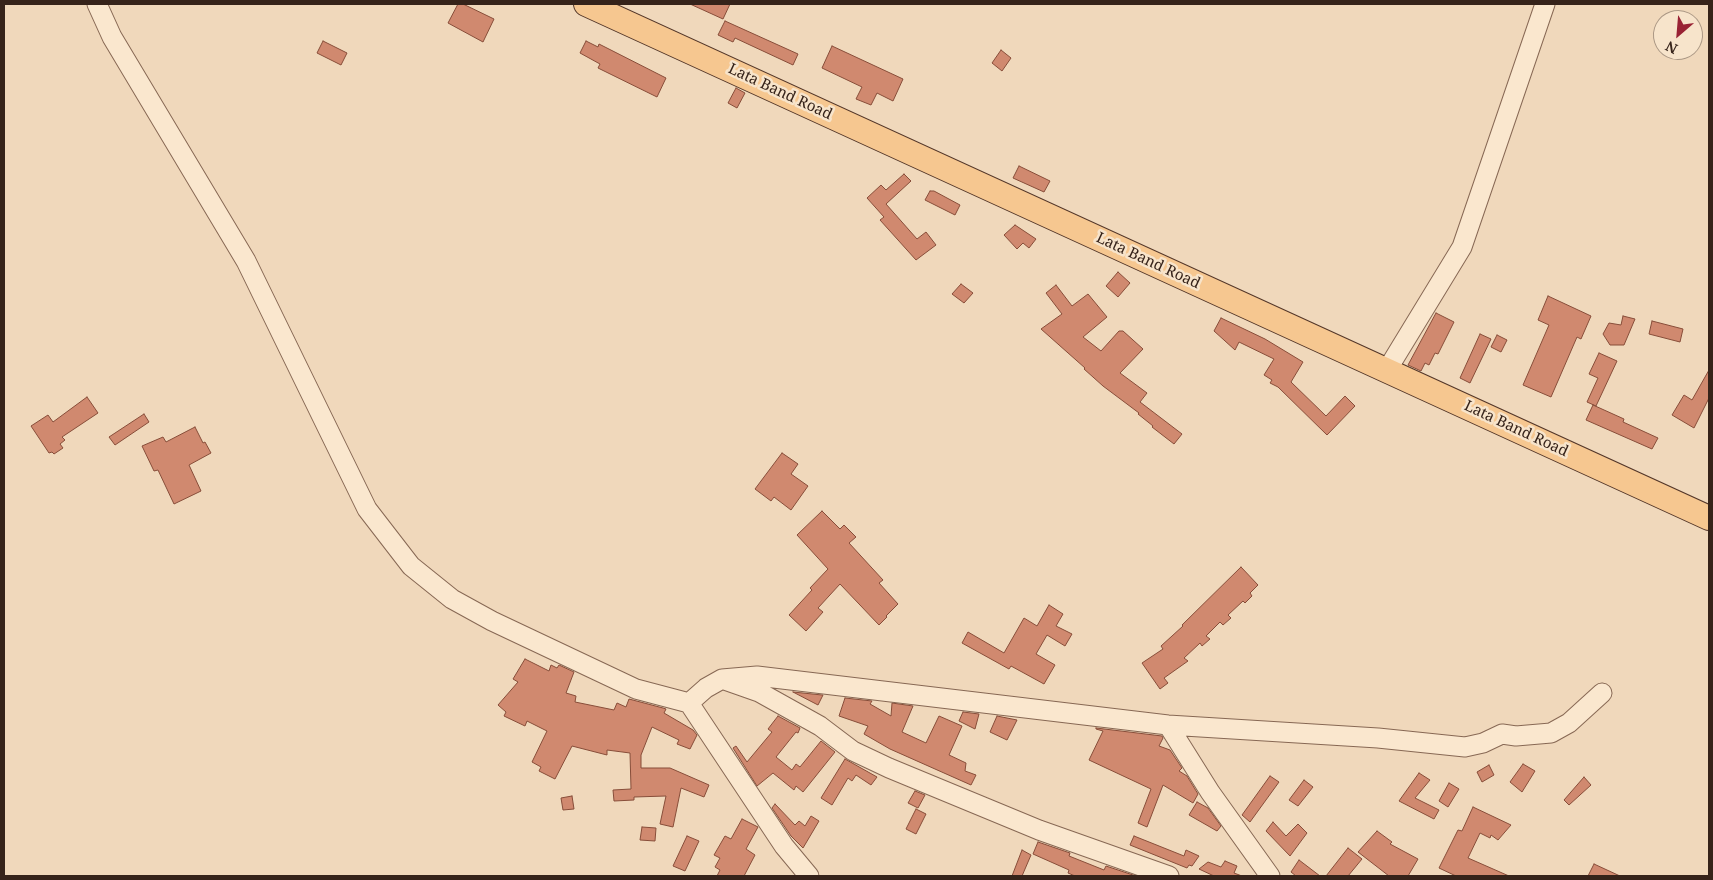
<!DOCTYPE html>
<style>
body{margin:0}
#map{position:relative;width:1713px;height:880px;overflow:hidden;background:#f0d8bb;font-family:"Noto Serif",serif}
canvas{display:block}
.frame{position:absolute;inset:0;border:5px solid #36231a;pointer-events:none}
.north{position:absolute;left:1653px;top:10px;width:50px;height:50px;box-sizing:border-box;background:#f7e4cb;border:1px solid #aa9784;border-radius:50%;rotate:207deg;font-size:14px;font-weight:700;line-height:20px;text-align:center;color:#36231a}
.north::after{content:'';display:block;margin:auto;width:18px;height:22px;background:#992234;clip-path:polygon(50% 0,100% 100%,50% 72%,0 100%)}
</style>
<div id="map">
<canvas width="1713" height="880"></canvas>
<div class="frame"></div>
<div class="north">N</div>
</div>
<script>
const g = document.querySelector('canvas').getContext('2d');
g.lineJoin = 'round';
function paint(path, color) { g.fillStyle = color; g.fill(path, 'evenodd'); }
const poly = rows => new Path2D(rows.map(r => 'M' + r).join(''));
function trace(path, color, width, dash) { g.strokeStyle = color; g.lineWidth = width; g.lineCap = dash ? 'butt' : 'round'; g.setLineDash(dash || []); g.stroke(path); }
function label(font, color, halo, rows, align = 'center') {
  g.font = font + ' "Noto Serif",serif'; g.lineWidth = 5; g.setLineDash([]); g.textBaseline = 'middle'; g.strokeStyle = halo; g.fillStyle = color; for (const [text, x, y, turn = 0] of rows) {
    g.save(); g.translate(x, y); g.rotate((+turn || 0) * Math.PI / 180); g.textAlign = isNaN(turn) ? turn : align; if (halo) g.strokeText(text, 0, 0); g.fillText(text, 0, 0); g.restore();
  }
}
const building = poly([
 [458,4,463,4,494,19,483,42,448,23,458,4],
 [690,4,730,4,723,19,690,4],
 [725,21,798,54,793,65,735,38,733,42,718,35,725,21],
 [323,41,347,53,341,65,317,53,323,41],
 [586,41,598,47,599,44,666,78,657,97,598,68,600,64,580,53,586,41],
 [832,46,903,79,893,101,877,93,871,105,856,99,862,87,822,68,832,46],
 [1001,50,1011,58,1002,71,992,63,1001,50],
 [736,88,745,93,737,108,728,103,736,88],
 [1019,166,1050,181,1044,192,1013,178,1019,166],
 [904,174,911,181,886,204,917,239,926,232,936,245,916,260,880,220,884,217,867,198,881,185,886,190,904,174],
 [930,191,934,191,960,205,955,215,925,200,930,191],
 [1015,225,1036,239,1029,248,1023,243,1017,249,1004,235,1015,225],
 [1118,272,1130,283,1118,297,1106,286,1118,272],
 [961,284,973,293,964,303,952,294,961,284],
 [1056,285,1072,306,1088,294,1107,317,1083,337,1101,351,1119,331,1123,331,1143,349,1120,373,1147,393,1140,402,1182,434,1174,444,1152,427,1153,426,1138,414,1139,413,1103,386,1084,369,1085,368,1041,329,1062,314,1046,293,1056,285],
 [1548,296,1591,316,1581,339,1577,337,1551,397,1523,385,1549,325,1538,320,1548,296],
 [1436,313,1454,322,1438,354,1435,353,1429,365,1425,363,1421,371,1408,365,1436,313],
 [1623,316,1635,319,1624,345,1610,345,1603,334,1609,323,1621,325,1623,316],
 [1221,318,1265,339,1303,362,1291,382,1326,416,1345,396,1355,406,1327,435,1278,387,1270,383,1272,380,1264,375,1274,359,1239,342,1235,350,1214,331,1221,318],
 [1652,321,1683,329,1680,342,1649,334,1652,321],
 [1480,334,1491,339,1470,383,1460,378,1480,334],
 [1497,335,1507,340,1501,352,1491,347,1497,335],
 [1599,353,1617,361,1596,406,1587,402,1598,378,1589,374,1599,353],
 [1709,370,1709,398,1694,428,1672,415,1684,395,1692,400,1709,370],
 [87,397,98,413,62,437,65,440,60,444,63,448,54,454,52,452,49,453,31,426,48,415,53,422,87,397],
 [1593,405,1624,419,1623,422,1658,438,1652,449,1586,420,1593,405],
 [144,414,149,422,115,445,109,437,144,414],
 [195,427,203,443,205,442,211,453,189,465,201,491,174,504,158,470,154,471,142,446,163,437,166,442,195,427],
 [782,453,798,464,791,474,808,486,791,510,774,497,771,501,755,489,782,453],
 [822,511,840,529,844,525,856,537,849,543,883,580,879,583,898,604,886,616,887,617,879,625,840,584,818,608,823,612,806,631,789,615,812,590,810,588,828,569,797,535,822,511],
 [1241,567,1258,585,1250,593,1252,596,1245,603,1243,601,1228,615,1231,618,1223,625,1220,622,1206,636,1210,639,1202,646,1200,643,1184,658,1188,661,1164,678,1168,683,1160,689,1142,663,1163,649,1161,646,1183,626,1182,625,1241,567],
 [1049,605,1063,614,1056,626,1072,634,1065,646,1047,635,1036,654,1055,665,1044,684,1011,666,1009,669,962,643,968,632,1004,653,1024,618,1037,626,1049,605],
 [525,659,549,671,551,665,557,668,559,665,574,672,566,693,576,696,575,702,614,710,617,703,626,707,629,699,663,708,666,709,664,713,693,730,697,735,690,749,677,744,679,740,652,727,641,755,641,768,670,768,709,785,704,797,681,788,673,827,660,824,666,796,634,797,634,800,614,801,613,790,631,789,630,753,607,750,607,755,572,746,555,779,539,771,541,767,532,762,547,731,527,721,525,726,504,716,506,712,498,705,518,682,513,679,525,659],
 [793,692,822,695,823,695,818,705,793,692],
 [845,698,872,701,870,704,891,716,892,703,913,706,902,732,926,743,939,716,962,726,949,755,966,763,965,771,976,775,971,785,890,749,864,734,868,726,839,716,845,698],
 [963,712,979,714,975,729,959,721,963,712],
 [778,716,800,728,798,733,796,732,776,757,792,770,796,764,800,767,821,741,835,752,803,792,796,786,794,790,773,773,757,786,733,748,736,746,747,762,772,732,768,729,778,716],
 [997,716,1017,720,1007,740,990,732,997,716],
 [1096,728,1162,736,1163,738,1159,746,1170,750,1182,768,1179,771,1187,776,1198,794,1193,803,1163,785,1147,827,1138,823,1151,789,1089,760,1103,731,1096,729,1096,728],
 [845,759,877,777,871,785,856,775,852,781,848,778,832,805,821,798,845,759],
 [1523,764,1535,771,1522,792,1510,782,1523,764],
 [1489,765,1494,775,1482,782,1477,772,1489,765],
 [1419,773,1430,780,1415,798,1439,810,1434,819,1399,801,1419,773],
 [1270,776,1279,782,1250,822,1242,815,1270,776],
 [1584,777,1591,785,1569,805,1564,800,1584,777],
 [1304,780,1313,787,1298,806,1289,800,1304,780],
 [1449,783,1459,789,1448,807,1439,801,1449,783],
 [915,791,925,795,918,808,908,803,915,791],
 [572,796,574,809,563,810,561,798,572,796],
 [1197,802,1208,808,1221,826,1217,831,1189,815,1197,802],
 [775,804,795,825,799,821,805,826,811,816,819,821,803,848,791,836,772,808,775,804],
 [1473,807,1511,825,1498,840,1491,835,1490,838,1480,833,1468,858,1509,876,1456,876,1439,868,1458,830,1462,831,1473,807],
 [916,809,926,814,916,834,906,829,916,809],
 [742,819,758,827,746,849,755,855,744,876,717,876,720,870,715,867,720,858,714,855,725,836,731,839,742,819],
 [1273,822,1286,836,1298,824,1307,833,1290,856,1266,831,1273,822],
 [642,827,656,828,655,841,640,840,642,827],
 [1377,831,1392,842,1390,844,1418,859,1408,876,1389,876,1358,852,1377,831],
 [687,836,699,841,685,871,673,866,687,836],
 [1134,836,1184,856,1186,850,1199,856,1192,866,1189,865,1187,868,1130,845,1134,836],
 [1038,842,1070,853,1069,856,1104,870,1106,866,1136,876,1075,876,1068,873,1069,870,1033,854,1038,842],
 [1348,848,1362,859,1348,876,1326,876,1348,848],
 [1022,850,1031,855,1022,876,1012,876,1022,850],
 [1299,860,1320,876,1296,876,1291,872,1299,860],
 [1225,861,1237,866,1234,873,1242,876,1214,876,1199,869,1208,862,1221,867,1225,861],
 [1594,864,1620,876,1588,876,1594,864]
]);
const minor = poly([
 [97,4,112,37,246,261,367,509,411,566,452,599,492,621,636,689,689,703,784,846,809,876],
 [1387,370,1462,247,1545,4],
 [722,679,757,676,1168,725,1378,738,1465,747,1483,743,1502,734,1516,736,1551,733,1569,723,1602,693],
 [689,703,706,688,722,679,759,692,820,726,853,751,889,768,1039,830,1169,876],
 [1168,725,1210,792,1270,876]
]);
const major = poly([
 [586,4,1709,518]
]);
const streetNames = [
 ["Lata Band Road",780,92,25],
 ["Lata Band Road",1148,261,25],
 ["Lata Band Road",1516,429,25]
];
paint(building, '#d0896f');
trace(building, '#874d39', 1);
trace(minor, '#876854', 21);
trace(major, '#543729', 26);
trace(minor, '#fae7ce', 19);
trace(major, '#f6c790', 24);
label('15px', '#36231a', '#f7e4cb', streetNames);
</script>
